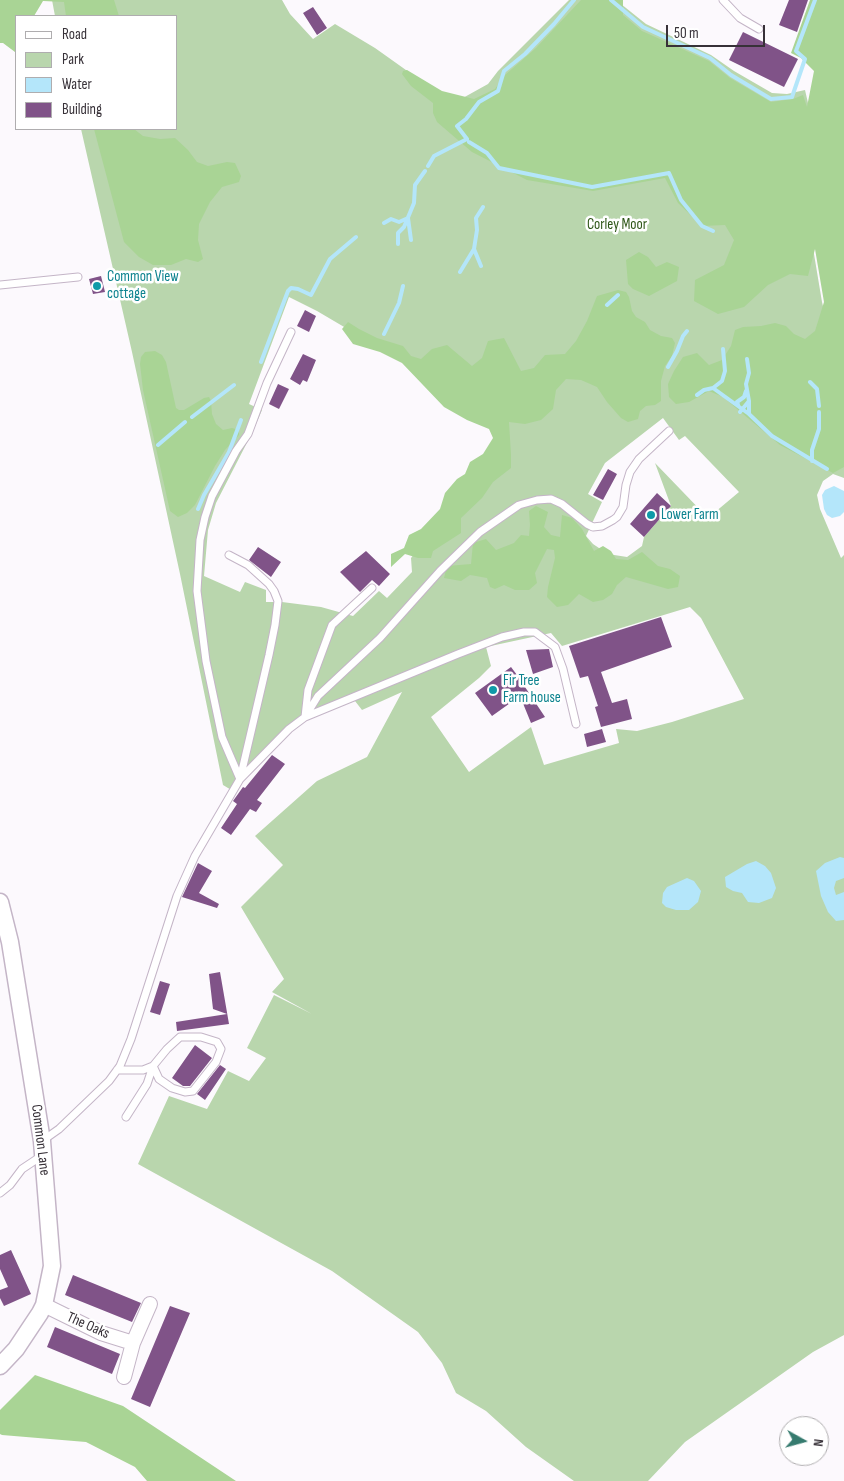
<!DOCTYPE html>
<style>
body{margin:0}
#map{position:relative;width:844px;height:1481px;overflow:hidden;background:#fcf9fd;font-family:"Sofia Sans Condensed",sans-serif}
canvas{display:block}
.legend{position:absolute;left:15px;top:15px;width:162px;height:115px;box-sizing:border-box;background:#fff;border:1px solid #afadaf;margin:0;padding:6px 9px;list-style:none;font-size:15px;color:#373138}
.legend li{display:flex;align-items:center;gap:10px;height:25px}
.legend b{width:25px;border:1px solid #afadaf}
.north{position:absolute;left:779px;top:1416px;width:50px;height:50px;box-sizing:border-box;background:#fff;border:1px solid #afadaf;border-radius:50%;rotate:97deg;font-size:14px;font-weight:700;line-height:20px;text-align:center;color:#373138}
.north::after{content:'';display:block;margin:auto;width:18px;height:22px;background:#367b6f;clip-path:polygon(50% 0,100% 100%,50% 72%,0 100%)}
.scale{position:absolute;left:666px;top:25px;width:99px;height:22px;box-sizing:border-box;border:2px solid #373138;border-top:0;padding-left:6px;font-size:15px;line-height:18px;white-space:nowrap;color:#373138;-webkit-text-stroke:4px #fff;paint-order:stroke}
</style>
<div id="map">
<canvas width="844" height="1481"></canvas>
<ul class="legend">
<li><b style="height:6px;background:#fff"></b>Road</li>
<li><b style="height:14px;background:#b9d6ad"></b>Park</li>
<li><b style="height:14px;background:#b4e6fa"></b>Water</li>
<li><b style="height:14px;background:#805388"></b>Building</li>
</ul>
<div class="north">N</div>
<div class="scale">50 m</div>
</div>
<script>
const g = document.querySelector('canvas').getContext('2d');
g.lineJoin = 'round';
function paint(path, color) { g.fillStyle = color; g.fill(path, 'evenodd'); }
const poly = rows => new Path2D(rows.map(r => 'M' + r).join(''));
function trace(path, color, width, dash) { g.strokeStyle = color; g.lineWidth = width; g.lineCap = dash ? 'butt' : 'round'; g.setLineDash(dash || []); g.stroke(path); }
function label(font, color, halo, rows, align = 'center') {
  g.font = font + ' "Sofia Sans Condensed",sans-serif'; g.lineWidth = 5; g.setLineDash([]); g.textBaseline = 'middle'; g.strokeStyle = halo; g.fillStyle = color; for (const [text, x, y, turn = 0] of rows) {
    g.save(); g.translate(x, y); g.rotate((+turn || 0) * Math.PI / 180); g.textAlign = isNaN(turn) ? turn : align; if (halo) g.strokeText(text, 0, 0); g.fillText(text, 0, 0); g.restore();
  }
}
const green = poly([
 [52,0,282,0,290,14,313,39,335,24,375,48,413,75,442,93,461,99,488,84,498,71,569,0,616,0,646,24,711,55,734,71,772,93,787,94,805,90,808,103,813,248,822,302,844,393,844,478,833,474,823,481,817,495,820,509,841,558,844,555,844,1335,813,1352,685,1442,648,1481,574,1481,526,1447,486,1411,456,1393,442,1363,418,1332,332,1271,138,1164,169,1096,207,1109,228,1071,249,1081,266,1058,247,1048,274,995,312,1014,272,992,284,979,241,907,283,865,255,836,317,781,367,757,402,692,362,710,355,701,315,715,297,724,233,791,223,785,180,574,132,352,81,129,176,129,176,16,55,16],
 [289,297,317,311,407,364,499,435,447,512,411,558,412,572,387,598,379,591,353,616,321,607,282,602,266,602,266,590,245,582,240,592,204,576,208,530,216,503,253,431,262,410,249,404],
 [663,418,679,440,685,436,739,492,708,518,655,463,671,506,644,537,642,546,627,557,608,554,593,544,586,536,602,502,588,494,605,463],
 [690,607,701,618,744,699,672,722,637,731,616,729,619,743,544,765,531,727,469,772,431,717,479,678,491,666,486,647,551,633,562,646]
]);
const forest = poly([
 [0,0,114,0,119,16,66,16,64,2,43,1,34,16,16,16,15,52,3,43,0,43],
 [581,0,623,0,623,15,642,31,709,61,730,78,771,102,793,99,803,95,807,107,814,71,801,58,791,53,810,0,844,0,844,467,833,473,780,445,723,397,709,391,689,402,676,404,669,397,668,384,674,371,683,357,697,353,709,365,722,360,731,346,735,330,743,327,761,326,775,323,786,326,794,334,805,339,815,331,824,302,815,249,808,276,790,274,768,285,744,307,718,314,694,301,695,280,724,265,734,240,725,225,702,226,678,203,665,178,593,191,527,180,472,152,437,122,433,113,433,103,411,86,402,74,403,71,407,70,442,91,474,99,495,89,505,75,536,48],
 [94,129,134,129,143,136,160,139,175,138,188,150,197,162,208,166,227,162,235,163,241,176,239,182,222,187,210,202,199,224,198,240,203,259,198,262,186,259,171,265,153,265,139,257,124,242],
 [639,252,648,257,656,267,667,262,679,267,677,281,649,296,633,289,628,284,626,260],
 [618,290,626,292,629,297,632,311,636,317,645,322,650,330,661,336,672,338,675,343,672,356,665,366,661,381,661,401,655,405,646,406,640,411,638,419,628,422,621,418,607,402,597,387,581,380,566,379,556,390,553,409,541,420,525,424,509,422,511,455,511,468,493,482,482,498,461,518,461,533,433,551,431,558,418,558,405,554,391,567,391,554,404,548,409,535,421,529,440,509,445,493,457,479,465,474,470,462,483,454,493,438,489,429,467,420,444,407,402,363,380,352,353,344,342,329,348,322,359,329,377,338,403,346,411,356,421,359,432,349,447,345,472,366,482,358,488,341,504,338,521,371,534,368,545,355,565,354,576,341,587,321,597,296],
 [155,351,162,355,166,362,176,408,179,410,184,410,204,398,209,397,211,401,212,414,216,424,223,430,232,428,239,430,239,435,225,450,215,466,195,505,187,513,178,517,170,511,143,390,140,364,141,357,145,352],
 [536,506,548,512,544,527,551,535,560,537,562,515,572,518,582,529,594,551,603,546,611,551,616,559,628,560,642,552,658,566,670,569,680,576,678,587,668,589,626,577,617,585,612,594,603,600,593,602,579,594,568,605,557,607,547,597,548,587,555,558,554,550,547,549,535,573,537,583,529,590,515,590,504,585,495,589,490,587,487,578,476,576,470,575,461,581,444,578,447,566,471,564,473,543,486,539,496,550,514,543,521,535,529,536,530,525,529,511],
 [35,1375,123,1406,236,1481,147,1481,135,1467,86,1442,2,1435,0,1434,0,1410]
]);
const water = poly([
 [834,486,844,491,844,512,840,516,832,518,827,515,824,509,822,495,825,490],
 [840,857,844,858,844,878,836,881,834,888,836,895,844,892,844,920,836,921,828,912,821,896,816,871,825,863],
 [756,861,765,866,771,873,776,888,772,898,759,903,748,902,742,893,733,891,726,887,725,877,747,864],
 [687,878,694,881,701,891,698,902,689,910,676,910,666,907,662,903,663,893,667,887]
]);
const stream = poly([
 [611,0,643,27,710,58,731,75,771,99,792,97,805,59,796,51,815,0],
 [469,142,487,153,499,168,592,187,669,173,681,200,702,226,713,231],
 [428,166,434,156,467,139,457,126,466,119,479,102,498,91,504,71,525,54,554,24,574,0],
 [384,223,391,219,399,222,408,218,411,240],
 [398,244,398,233,404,227,414,203,415,185,425,171],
 [481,266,474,249,477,230,476,218,483,207],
 [460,272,474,249],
 [607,305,618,295],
 [384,334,399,303,403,286],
 [747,359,749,373,746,384,749,401,749,414],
 [261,362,288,291,291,288,298,289,311,295,330,259,356,237],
 [668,367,677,351,683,336,687,331],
 [810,382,817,389,819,406],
 [713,388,749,414,772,436,827,469],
 [697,395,704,390,713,388,722,381,725,371,723,349],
 [738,405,737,402,744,397,746,391],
 [740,412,749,401],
 [192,417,234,385],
 [158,445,185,422],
 [812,461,812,450,819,429,819,412],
 [198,509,204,495,229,452,241,420]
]);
const building = poly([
 [789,0,808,0,797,32,779,25],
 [313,7,327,28,317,35,303,13],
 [743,32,798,59,784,87,729,60],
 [101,276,105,292,93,294,89,279],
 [305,310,316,316,309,332,297,326],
 [303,354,316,360,307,382,303,380,300,385,290,379],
 [278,384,289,389,279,409,269,404],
 [608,469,617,474,603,500,593,495],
 [657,493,671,506,644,537,630,524],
 [258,547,281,562,271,577,249,560],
 [366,551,390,574,379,586,372,580,360,592,340,572],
 [661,617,672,647,601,672,612,703,627,699,632,719,601,727,595,707,598,706,588,676,580,678,569,646],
 [549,649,553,667,533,674,526,650],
 [511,667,517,675,545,717,531,723,520,696,492,716,475,693],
 [602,729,606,742,587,747,584,734],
 [272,755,285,764,257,800,262,803,256,812,250,809,231,835,221,828,237,804,233,801,243,787,245,788],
 [198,863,212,871,199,893,219,904,217,908,182,897],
 [220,972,229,1024,177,1031,176,1022,227,1014,213,1009,209,974],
 [160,981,170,984,160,1015,150,1012],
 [195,1045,212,1058,190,1086,183,1086,172,1078],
 [220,1065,226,1069,205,1100,197,1094],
 [11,1250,31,1294,4,1306,0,1298,0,1290,8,1287,0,1269,0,1255],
 [73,1275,141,1303,132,1322,65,1295],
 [170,1306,190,1313,150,1407,131,1399],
 [55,1327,120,1354,112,1374,47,1347]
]);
const service = poly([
 [723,0,740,18,759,29],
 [0,285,78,277],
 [229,555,248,565,269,584,274,591,278,601,275,625,269,655,240,779,222,737,206,661,197,591,200,540,205,517,212,496,236,451,248,434,267,383,291,332],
 [372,588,332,625,308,690,305,717,318,696,380,638,440,571,480,532,519,505,537,500,551,499,562,504,587,524,593,527,602,526,613,520,617,517,623,507,626,485,630,472,639,459,669,431],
 [117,1070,143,1070,153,1066,167,1049,180,1037,201,1037,217,1042,221,1049,216,1062,193,1091,185,1092,172,1088,159,1079,153,1066],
 [126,1117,147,1084,153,1066],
 [42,1141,59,1129,109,1081,120,1066,131,1039,177,896,195,856,240,779,289,729,305,717,458,654,502,637,524,632,535,632,555,647,563,669,576,724],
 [0,1193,10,1185,22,1169,43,1155]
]);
const minor = poly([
 [44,1305,101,1333,133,1343],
 [124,1377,133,1343,150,1304]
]);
const tertiary = poly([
 [0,902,10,942,42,1141,52,1266,44,1305,40,1313,16,1349,0,1366]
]);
const markers = [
 [97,286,5,"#0f9aa8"],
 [651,515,5,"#0f9aa8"],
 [493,690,5,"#0f9aa8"]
];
const parkNames = [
 ["Corley Moor",617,225]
];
const cultureNames = [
 ["Common View",107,277],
 ["cottage",107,294],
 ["Lower Farm",661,515],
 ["Fir Tree",503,681],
 ["Farm house",503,698]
];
const streetNames = [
 ["Common Lane",40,1140,83],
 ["The Oaks",88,1326,24]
];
paint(green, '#b9d6ad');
paint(forest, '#a9d495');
paint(water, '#b4e6fa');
trace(stream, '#b4e6fa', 4);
paint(building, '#805388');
trace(service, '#c4b5c7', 9);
trace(minor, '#c4b5c7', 16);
trace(tertiary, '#c4b5c7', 19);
trace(service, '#fff', 7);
trace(minor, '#fff', 14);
trace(tertiary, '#fff', 16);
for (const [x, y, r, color] of markers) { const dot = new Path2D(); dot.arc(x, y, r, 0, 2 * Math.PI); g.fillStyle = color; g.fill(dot); trace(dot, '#fff', 2); }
label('15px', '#2e5617', '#fff', parkNames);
label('15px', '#0d838f', '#fff', cultureNames, 'left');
label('15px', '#373138', '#fff', streetNames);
</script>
